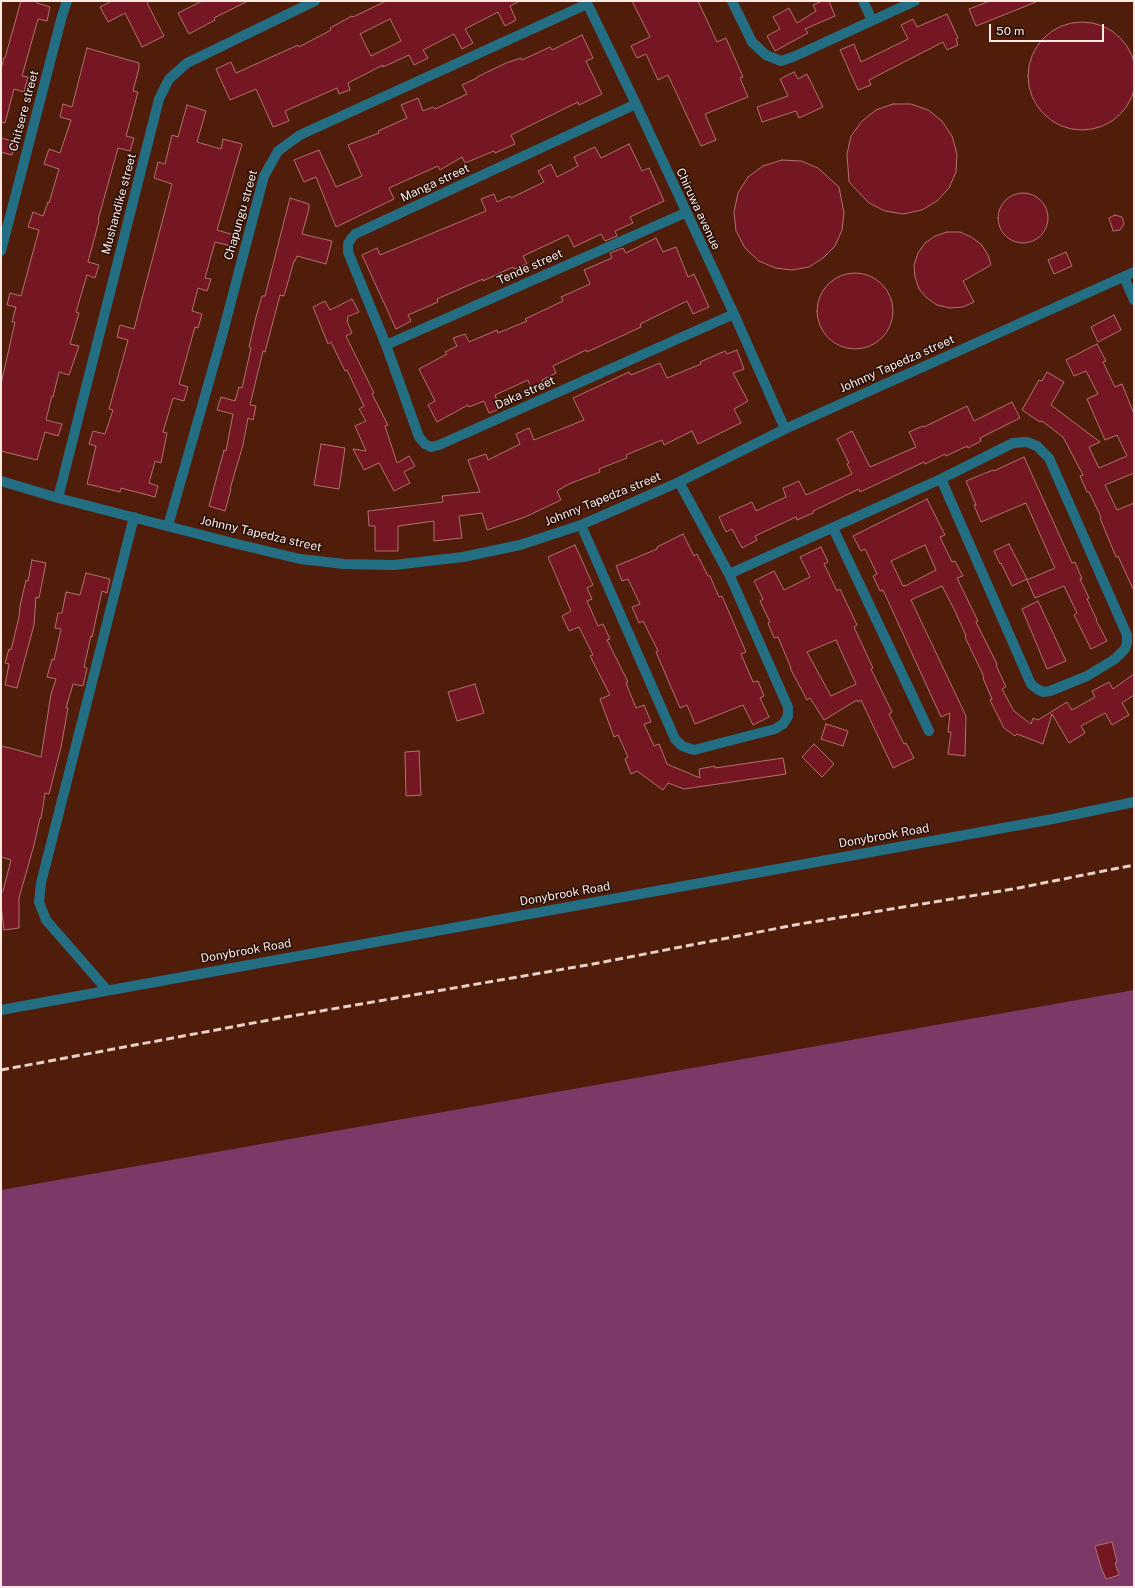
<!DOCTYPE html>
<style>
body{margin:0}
#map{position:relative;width:1135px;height:1588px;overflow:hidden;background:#4f1d09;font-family:"Public Sans",sans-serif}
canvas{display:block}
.frame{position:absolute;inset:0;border:2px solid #fde9e2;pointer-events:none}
.scale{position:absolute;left:989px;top:24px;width:115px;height:18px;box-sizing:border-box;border:2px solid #fde9e2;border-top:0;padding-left:5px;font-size:12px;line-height:14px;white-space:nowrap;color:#fde9e2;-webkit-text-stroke:3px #260f08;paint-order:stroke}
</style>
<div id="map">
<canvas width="1135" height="1588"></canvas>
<div class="frame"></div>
<div class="scale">50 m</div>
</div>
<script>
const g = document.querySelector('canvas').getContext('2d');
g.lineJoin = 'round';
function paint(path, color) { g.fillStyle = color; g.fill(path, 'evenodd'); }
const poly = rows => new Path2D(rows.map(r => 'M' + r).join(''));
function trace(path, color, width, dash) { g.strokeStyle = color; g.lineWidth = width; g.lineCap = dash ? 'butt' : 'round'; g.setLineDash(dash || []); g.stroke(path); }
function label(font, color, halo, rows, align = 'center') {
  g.font = font + ' "Public Sans",sans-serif'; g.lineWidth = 3; g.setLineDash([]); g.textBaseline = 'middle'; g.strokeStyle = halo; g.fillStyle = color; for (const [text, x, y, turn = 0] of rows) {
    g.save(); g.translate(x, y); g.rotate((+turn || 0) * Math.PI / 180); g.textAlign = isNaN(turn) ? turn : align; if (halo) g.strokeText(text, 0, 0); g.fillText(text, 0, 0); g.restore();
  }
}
const green = poly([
 [1134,990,1134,1587,1,1587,1,1190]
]);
const building = poly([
 [21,1,37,1,37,3,50,7,47,21,38,19,22,76,28,77,24,92,14,89,5,123,1,122,1,69,4,58,5,58,21,1],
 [112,1,150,1,147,3,164,36,142,47,125,13,108,22,100,7,112,1],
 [202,1,248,1,214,18,215,20,189,34,178,13,202,1],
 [386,1,520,1,510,6,516,20,505,26,498,12,465,29,473,43,462,49,454,34,423,50,428,58,414,65,409,55,383,67,383,65,348,83,350,90,339,94,337,88,285,111,289,121,273,127,256,89,230,100,216,69,231,62,236,73,298,45,299,47,331,30,330,28,352,16,353,17,386,1],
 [390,19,401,41,371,56,360,34,390,19],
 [632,1,698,1,717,42,726,38,743,77,740,78,748,97,705,114,716,140,701,146,668,75,658,80,646,54,637,58,631,46,650,37,632,1],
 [822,1,829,1,835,16,805,29,808,33,775,51,767,36,780,29,773,17,789,8,797,23,816,11,813,5,822,1],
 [990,1,1036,1,1036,2,976,26,969,9,990,1],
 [947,14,958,38,956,39,958,45,947,50,943,42,869,80,871,85,858,90,840,50,854,44,861,62,908,39,901,25,913,19,917,27,947,14],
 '1028 76a54 54 0 1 1 108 0a54 54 0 1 1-108 0Z',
 [582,35,593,58,586,61,602,94,579,105,578,102,511,135,515,144,495,153,494,151,465,163,462,157,440,170,438,166,389,188,394,199,336,227,316,177,304,182,294,160,319,150,336,187,362,176,348,145,379,133,378,131,407,118,401,105,418,98,423,111,433,107,435,109,467,94,462,85,477,78,477,77,506,63,521,58,522,60,550,47,552,50,582,35],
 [87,48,139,63,139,68,133,91,138,92,126,136,134,138,130,151,118,148,98,220,99,221,88,262,99,265,95,278,87,275,76,312,79,313,70,344,79,346,69,375,59,372,53,397,52,396,46,420,62,424,58,436,45,432,37,460,1,451,1,384,15,322,12,322,16,307,7,305,10,293,21,296,39,230,28,227,33,212,43,216,48,202,49,203,59,169,44,164,49,149,60,153,71,120,60,117,63,104,72,107,87,48],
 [794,72,798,79,807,74,823,107,799,118,796,111,762,122,757,107,788,96,780,79,794,72],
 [893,104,911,104,928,110,942,121,952,136,957,154,956,172,949,188,937,201,922,210,903,214,885,211,869,203,849,182,847,154,851,136,862,121,876,110,893,104],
 [187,105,206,111,197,142,221,149,223,139,242,144,217,230,234,235,231,246,215,242,205,278,211,279,207,291,198,288,192,311,202,314,198,328,195,327,179,384,188,387,184,401,173,398,163,432,167,433,161,463,155,461,149,483,158,486,155,497,121,488,120,492,87,484,96,446,89,444,93,431,105,434,113,410,109,409,128,340,117,337,120,325,134,329,172,184,154,178,158,162,165,164,172,135,178,137,187,105],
 [1,138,16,142,12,155,1,152,1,138],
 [629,144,642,171,649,168,664,201,630,217,633,223,615,231,617,236,605,241,601,234,574,247,568,235,523,256,527,264,514,269,513,267,483,281,483,279,437,299,438,302,408,315,411,321,396,329,362,255,377,248,380,255,486,211,481,199,494,194,497,202,510,196,511,198,544,182,538,171,551,164,557,177,578,166,574,157,595,147,601,158,629,144],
 [782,160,801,161,818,168,839,187,844,213,842,230,835,246,823,258,809,267,792,270,775,268,759,261,745,248,736,231,734,212,738,193,748,177,763,166,782,160],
 '998 218a25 25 0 1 1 50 0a25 25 0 1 1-50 0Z',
 [290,198,309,204,309,209,302,234,332,241,326,264,297,256,295,261,294,261,284,296,280,295,265,352,263,351,250,405,256,406,253,420,248,418,243,445,230,489,231,489,225,511,209,506,224,450,226,451,233,414,217,410,221,397,235,401,239,387,242,388,251,348,249,347,256,317,262,296,265,296,290,198],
 [1115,215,1122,217,1124,224,1120,230,1113,231,1109,218,1115,215],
 [947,232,960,232,971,237,981,244,988,255,991,265,963,281,974,302,963,307,950,308,937,305,927,298,919,289,915,277,914,265,918,253,925,243,935,236,947,232],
 [656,238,663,252,676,247,688,277,694,274,709,307,693,314,687,301,640,324,641,327,587,352,586,350,553,366,556,373,542,380,543,383,531,388,528,380,495,395,500,409,489,413,484,401,469,407,468,405,437,422,428,405,435,401,419,369,447,354,445,352,457,346,453,338,465,334,469,342,497,330,498,333,527,321,525,319,563,301,561,297,590,284,584,270,612,258,610,253,623,248,626,253,656,238],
 [1066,252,1072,266,1054,274,1048,260,1066,252],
 '817 311a38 38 0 1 1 76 0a38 38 0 1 1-76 0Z',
 [352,299,359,312,347,317,348,320,347,321,352,333,346,336,374,393,372,394,388,425,385,426,397,463,409,456,415,466,404,472,410,483,394,491,379,463,364,470,353,449,366,451,355,426,366,421,359,409,364,406,347,370,345,371,331,342,328,344,313,307,325,301,330,310,352,299],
 [1114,315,1121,330,1098,342,1091,327,1114,315],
 [1097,344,1106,361,1103,362,1115,387,1122,384,1134,414,1134,473,1105,485,1117,510,1134,503,1134,591,1118,556,1116,557,1100,518,1101,517,1089,492,1087,492,1080,476,1083,475,1063,437,1042,421,1040,422,1022,410,1039,380,1042,381,1047,372,1064,382,1051,405,1100,442,1089,447,1099,468,1127,456,1117,435,1105,440,1087,399,1098,394,1086,371,1074,376,1066,360,1097,344],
 [737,350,744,369,733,373,748,401,734,409,741,423,698,444,692,431,664,445,662,440,626,455,627,458,599,469,600,472,569,484,557,491,561,500,525,517,487,530,482,513,459,516,462,538,434,541,434,521,398,526,398,551,375,551,375,526,369,526,368,511,443,502,442,496,480,492,468,460,486,454,488,460,520,444,516,434,529,428,534,440,584,420,573,398,629,372,631,375,660,363,667,378,701,364,700,362,725,351,727,354,737,350],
 [1012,402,1020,418,980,438,981,441,968,448,967,446,946,456,945,454,925,464,924,462,860,492,859,489,813,511,813,513,797,520,796,517,755,536,757,540,742,548,732,529,726,532,719,517,752,502,756,511,786,497,783,488,799,481,806,495,852,474,847,464,849,463,837,439,852,431,870,467,916,447,909,432,923,426,924,427,967,406,974,421,1012,402],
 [321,444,345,448,339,489,314,485,321,444],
 [1024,457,1072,563,1075,562,1082,579,1080,579,1089,598,1087,599,1097,620,1096,620,1107,641,1091,649,1074,615,1077,613,1064,586,1035,598,1027,580,1055,568,1026,503,981,522,974,505,976,505,966,481,993,470,994,471,1024,457],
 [927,499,945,535,940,537,952,562,955,561,963,576,957,578,978,621,976,622,997,664,996,665,1006,687,1002,689,1014,711,1031,724,1033,718,1038,720,1067,702,1072,710,1095,697,1092,691,1109,682,1113,689,1134,674,1134,695,1122,703,1129,715,1112,725,1105,713,1081,726,1085,733,1069,743,1052,714,1043,744,1017,734,1015,736,1004,728,990,700,992,699,983,678,984,677,965,637,966,636,954,609,942,586,911,600,966,716,965,756,948,754,951,732,948,732,950,713,941,717,883,590,880,591,873,576,877,574,865,549,861,551,853,536,927,499],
 [925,545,936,570,905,586,905,585,903,586,891,561,925,545],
 [683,534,694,556,697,554,708,576,710,576,719,597,722,596,746,652,741,654,753,682,758,681,764,696,760,698,769,717,753,725,743,705,695,724,687,705,680,708,656,652,658,651,643,621,639,623,632,607,640,604,628,579,622,581,616,566,657,549,657,547,683,534],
 [1009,544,1027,579,1012,586,1001,563,1000,564,994,551,1009,544],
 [575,545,593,585,587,588,592,599,587,601,598,626,603,624,610,639,607,640,628,682,626,683,636,708,644,705,651,722,644,724,654,746,659,744,667,764,700,778,699,769,715,766,715,768,783,758,786,774,684,789,668,783,663,790,637,771,631,774,625,759,628,757,618,735,614,737,600,699,610,695,590,656,593,655,579,627,569,631,562,616,571,611,548,557,575,545],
 [821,547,828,562,824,564,837,591,840,589,857,625,854,627,873,668,871,669,892,712,889,714,904,744,906,743,914,758,893,768,861,700,858,702,857,700,824,720,810,698,807,700,790,668,791,668,778,637,774,638,768,623,770,622,760,601,763,599,754,581,774,571,784,590,810,577,800,557,821,547],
 [836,640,856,684,831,696,807,652,836,640],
 [32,560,46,563,39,598,36,597,34,625,17,688,5,685,9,664,5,663,9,649,11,650,19,617,20,606,26,580,28,581,32,560],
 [86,573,110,579,107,593,102,591,92,637,91,636,84,667,87,668,83,686,73,684,66,708,68,708,61,747,49,794,45,793,41,819,40,818,34,845,19,898,19,928,4,930,1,905,1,891,3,891,11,860,1,857,1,746,14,749,41,757,51,694,56,679,47,677,52,659,54,660,61,629,55,628,58,613,62,613,66,592,80,595,86,573],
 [1038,601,1066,661,1047,669,1022,609,1038,601],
 [475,684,484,713,457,721,448,692,475,684],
 [826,724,848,731,843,746,821,739,826,724],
 [814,744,834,764,822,777,802,757,814,744],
 [419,751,421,795,406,796,405,752,419,751],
 [1112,1542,1117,1562,1115,1563,1119,1575,1106,1579,1101,1567,1095,1546,1112,1542]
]);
const minor = poly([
 [586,1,636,104,734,314,785,429],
 [732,1,752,42,766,55,781,61,793,57,915,1],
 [863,1,872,20],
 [636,104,355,234,351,239,348,244,348,252,386,345,419,437,425,444,431,447,439,445,734,314],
 [1,251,62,16,67,1],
 [1124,277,1134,300],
 [386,345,685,213],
 [1,481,58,498,233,543,300,559,344,564,394,565,463,557,520,545,581,525,679,482,785,429,1134,272],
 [58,498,159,99,169,79,187,63,315,1],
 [581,525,675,739,682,746,694,750,775,729,783,724,788,716,788,707,729,574,679,482],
 [168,526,222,336,264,176,278,151,300,135,587,4],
 [833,528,929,731],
 [729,574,941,479,1013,443,1027,442,1037,446,1049,458,1127,635,1127,643,1125,649,1115,659,1087,676,1050,691,1043,692,1037,689,1031,684,941,479],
 [107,990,46,920,39,902,41,883,134,517]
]);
const tertiary = poly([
 [1,1010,1053,819,1134,802]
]);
const rail = poly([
 [1,1070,280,1018,593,964,800,924,1013,889,1134,865]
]);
const streetNames = [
 ["Chitsere street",24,111,-75],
 ["Manga street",435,183,-25],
 ["Mushandike street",119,204,-75],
 ["Chiruwa avenue",698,209,65],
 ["Chapungu street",241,215,-74],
 ["Tende street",530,267,-24],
 ["Johnny Tapedza street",897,364,-24],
 ["Daka street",525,393,-24],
 ["Johnny Tapedza street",603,499,-22],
 ["Johnny Tapedza street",261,534,13],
 ["Donybrook Road",884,836,-10],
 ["Donybrook Road",565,894,-10],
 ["Donybrook Road",246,951,-10]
];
paint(green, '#7c3967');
paint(building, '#741722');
trace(building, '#b07170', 1);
trace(minor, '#236e83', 10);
trace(tertiary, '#236e83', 10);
trace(rail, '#e7cfc6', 3, [8, 4]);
label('12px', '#fde9e2', '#260f08', streetNames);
</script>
